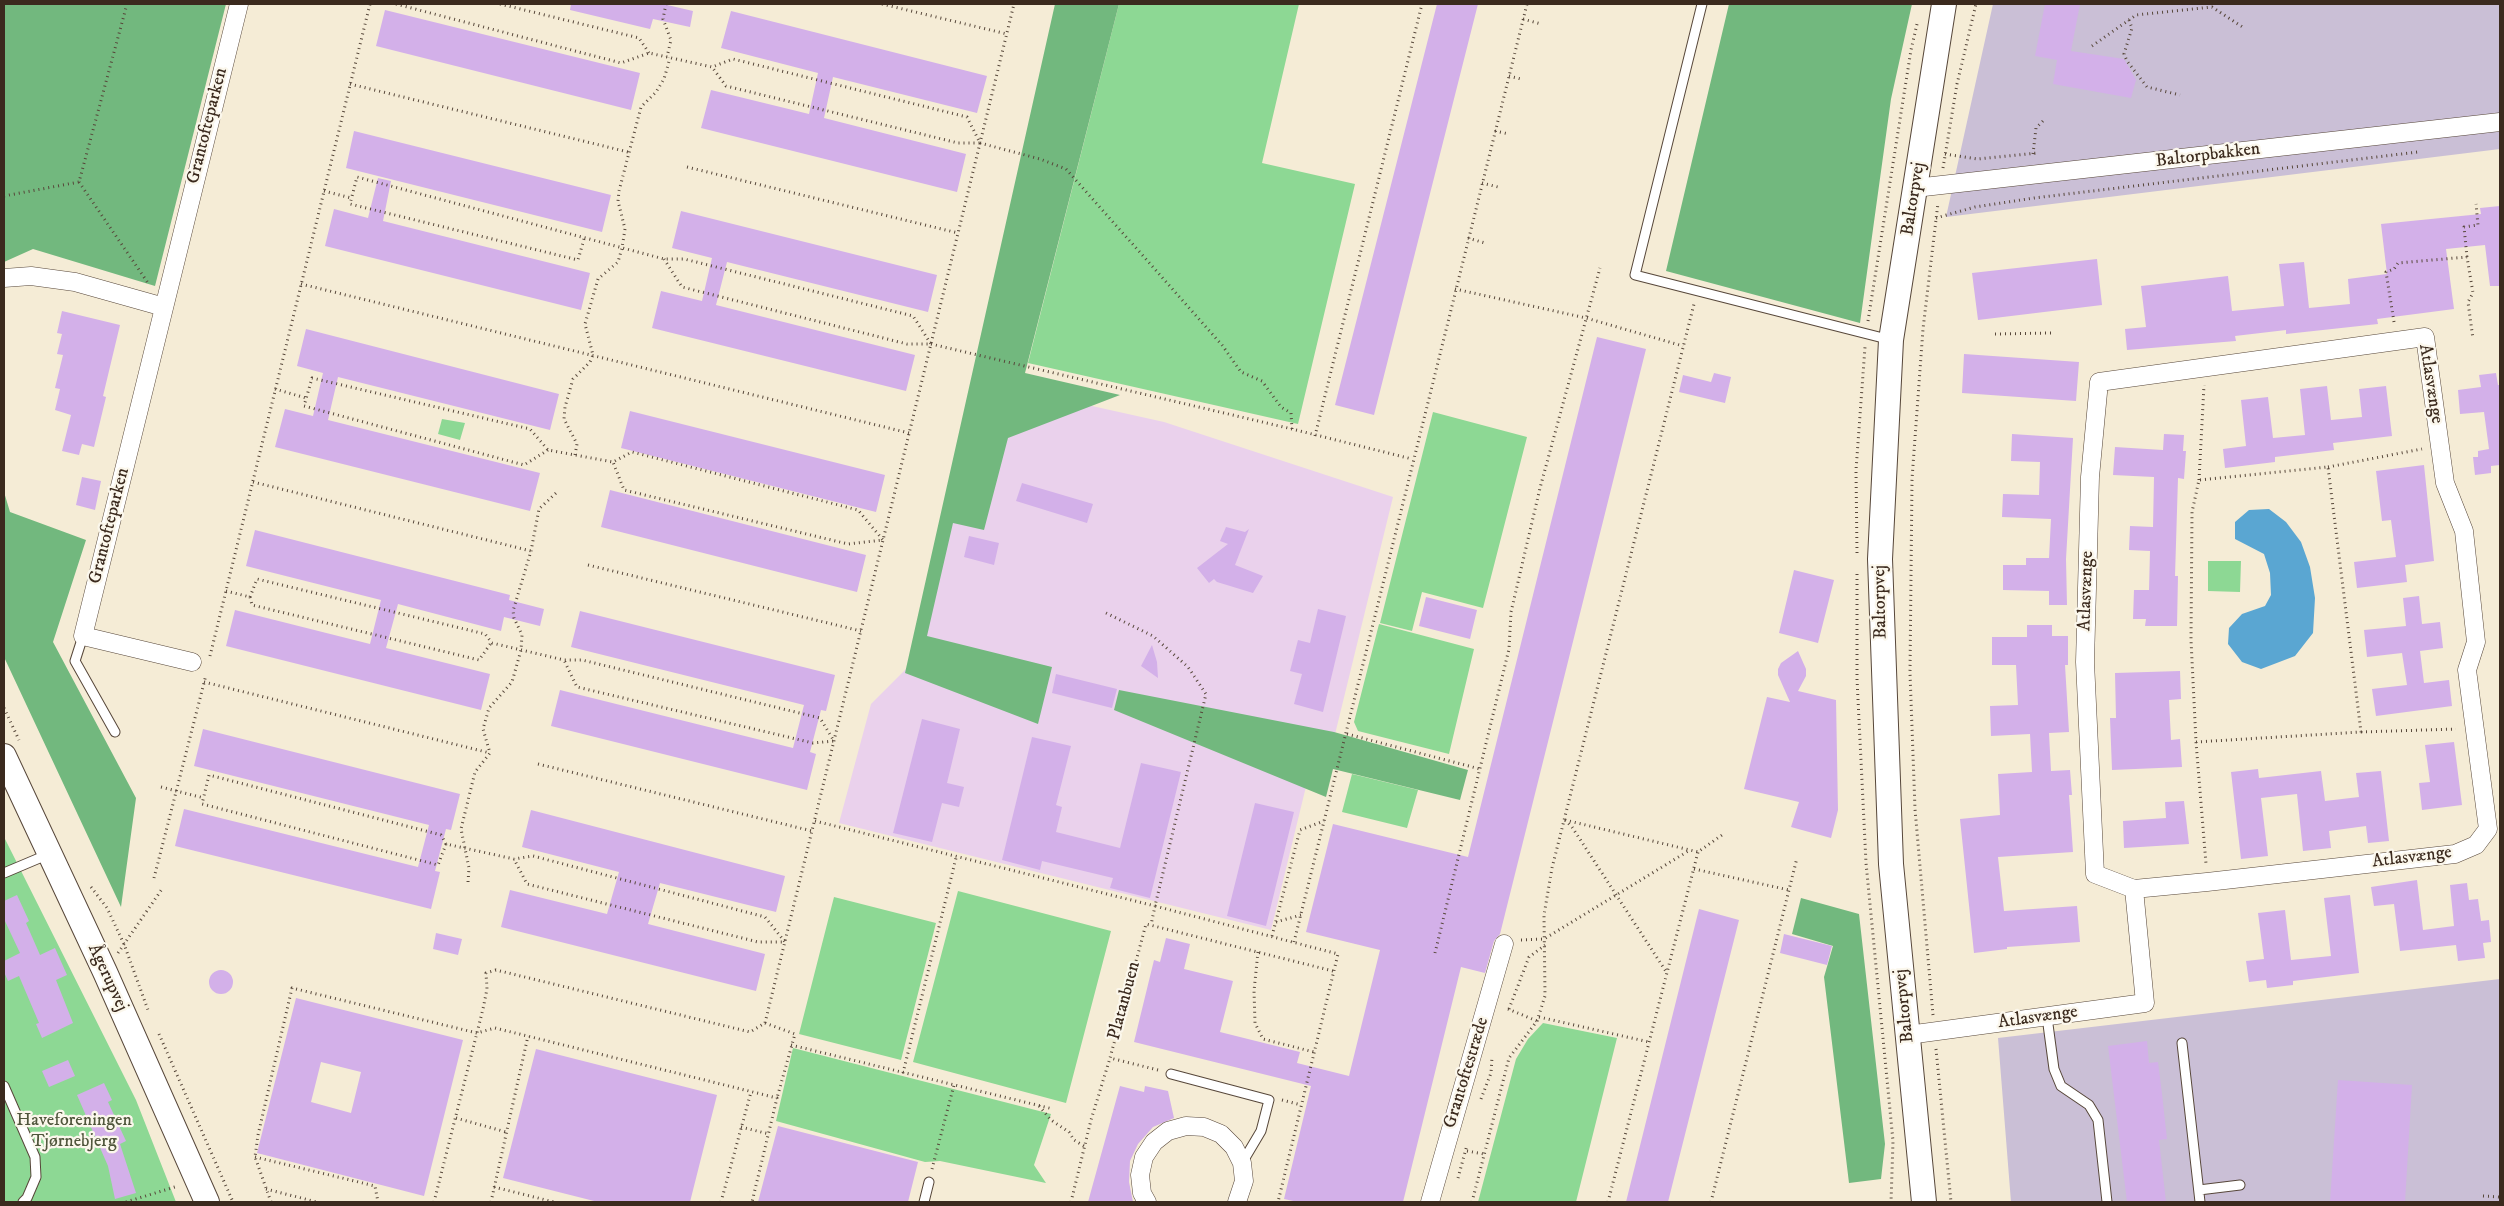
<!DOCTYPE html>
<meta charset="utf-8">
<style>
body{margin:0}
#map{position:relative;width:2504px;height:1206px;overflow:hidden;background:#f5ecd6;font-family:"IM FELL DW Pica",serif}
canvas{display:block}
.frame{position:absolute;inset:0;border:5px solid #3b2a1e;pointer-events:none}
</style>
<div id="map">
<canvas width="2504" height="1206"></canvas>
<div class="frame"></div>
</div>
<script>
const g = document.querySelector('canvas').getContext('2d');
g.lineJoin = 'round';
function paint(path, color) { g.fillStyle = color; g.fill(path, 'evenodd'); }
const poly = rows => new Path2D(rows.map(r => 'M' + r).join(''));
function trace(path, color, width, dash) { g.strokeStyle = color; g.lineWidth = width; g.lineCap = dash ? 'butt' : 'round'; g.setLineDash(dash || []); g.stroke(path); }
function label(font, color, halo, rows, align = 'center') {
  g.font = font + ' "IM FELL DW Pica",serif'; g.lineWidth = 4.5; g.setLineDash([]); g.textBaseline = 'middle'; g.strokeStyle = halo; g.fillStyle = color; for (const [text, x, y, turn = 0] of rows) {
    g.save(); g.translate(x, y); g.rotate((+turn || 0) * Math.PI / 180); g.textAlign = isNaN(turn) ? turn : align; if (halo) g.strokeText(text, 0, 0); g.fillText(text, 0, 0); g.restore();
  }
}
const built = poly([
 [984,382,1164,422,1393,497,1327,767,1312,762,1271,930,839,823,871,704,915,660]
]);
const industrial = poly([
 [1993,4,2500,4,2500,149,1946,217],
 [2500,979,2500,1202,2011,1202,1998,1038]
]);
const green = poly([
 [1119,4,1299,4,1262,163,1355,184,1298,424,1028,363],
 [1433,412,1527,437,1483,608,1422,592,1412,631,1380,623],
 [442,419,465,423,460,440,438,434],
 [2208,561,2241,561,2240,592,2208,591],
 [1379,624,1474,649,1449,754,1358,731,1354,722],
 [1352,774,1418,790,1407,828,1342,812],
 [4,837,136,1100,176,1202,4,1202],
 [958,891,1111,931,1066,1103,913,1062],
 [834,897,936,923,901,1060,799,1034],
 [1543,1023,1617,1038,1576,1202,1478,1202,1516,1059,1528,1039],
 [793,1048,1051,1114,1034,1165,1046,1183,940,1161,925,1162,776,1121]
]);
const forest = poly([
 [4,4,226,4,155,286,33,249,4,262],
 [1055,4,1119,4,1025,373,1120,395,1008,438,984,530,953,523,927,636,1052,667,1038,724,905,673],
 [1729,4,1912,4,1891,99,1860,323,1666,271],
 [4,492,10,512,86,540,53,642,136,798,121,907,4,657],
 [1119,690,1334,732,1468,770,1460,800,1333,769,1326,797,1114,710],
 [1801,898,1859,914,1885,1144,1881,1179,1849,1183,1824,977,1833,946,1792,934]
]);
const water = poly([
 [2269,509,2286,522,2301,542,2310,567,2315,598,2313,633,2295,656,2261,669,2242,662,2228,644,2229,628,2242,614,2265,606,2271,595,2270,573,2264,554,2235,539,2235,522,2249,510]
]);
const building = poly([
 [571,4,663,4,693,11,690,27,653,19,650,29,570,10],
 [1437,4,1478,4,1374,415,1335,405],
 [2045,4,2080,4,2071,51,2124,59,2136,80,2131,98,2053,84,2057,60,2035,56],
 [385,10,640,73,631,110,376,46],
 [731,11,987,76,977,113,833,77,824,118,966,154,957,192,701,128,711,90,809,114,818,73,721,48],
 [354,131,611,195,602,232,346,168],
 [378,178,391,181,383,221,590,273,581,310,325,246,334,209,368,218],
 [2500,206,2500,286,2490,286,2485,245,2446,249,2454,309,2377,319,2378,324,2286,334,2286,330,2235,336,2236,341,2127,350,2125,329,2146,327,2141,286,2228,276,2232,311,2284,306,2279,264,2304,262,2309,308,2350,304,2348,279,2387,274,2381,224,2481,214,2480,208],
 [681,211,937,275,928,312,727,262,716,305,915,355,906,391,652,328,661,291,702,301,712,258,672,248],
 [2097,259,2102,305,1978,320,1972,273],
 [62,311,120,325,103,396,106,397,94,447,82,444,79,455,62,451,71,415,55,410,60,389,55,388,63,355,57,354,62,334,57,333],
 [306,329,559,394,550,430,338,377,328,420,540,473,530,511,275,447,285,409,313,416,323,373,297,366],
 [1597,337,1646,349,1500,934,1494,941,1485,973,1461,967,1403,1202,1298,1202,1284,1199,1311,1086,1134,1042,1154,960,1160,962,1166,938,1190,944,1184,969,1233,981,1220,1032,1300,1052,1297,1063,1349,1076,1380,950,1306,932,1333,824,1468,857],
 [1964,354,2079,362,2076,401,1962,393],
 [1714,373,1731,377,1725,403,1679,392,1683,375,1711,382],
 [2496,373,2498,385,2500,385,2500,465,2491,466,2491,473,2475,475,2473,457,2478,457,2478,451,2489,449,2484,412,2460,414,2458,390,2481,387,2479,375],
 [2327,386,2331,420,2362,417,2359,389,2386,386,2392,436,2333,443,2334,450,2275,457,2275,462,2225,468,2223,449,2246,446,2241,400,2268,397,2273,438,2305,435,2300,389],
 [630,411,885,475,876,512,621,448],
 [2012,434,2073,438,2066,559,2067,605,2049,605,2049,591,2003,590,2003,565,2026,565,2026,558,2049,558,2051,519,2002,517,2003,494,2039,495,2040,462,2011,461],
 [2164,434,2184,435,2183,451,2186,451,2184,479,2178,478,2175,576,2178,576,2177,626,2145,626,2146,619,2133,619,2134,590,2149,590,2150,551,2129,550,2130,526,2153,527,2154,477,2113,475,2115,447,2163,450],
 [2424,465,2434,561,2405,565,2407,582,2357,588,2354,562,2396,557,2391,520,2382,521,2376,471],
 [82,477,101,481,95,510,76,505],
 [1022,483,1093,504,1087,523,1016,501],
 [610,490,866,555,857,592,601,527],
 [1226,527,1245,532,1249,529,1235,565,1263,576,1253,593,1217,582,1214,579,1209,583,1197,568,1228,544,1220,541],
 [255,530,510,595,509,600,544,609,540,626,504,617,501,631,398,604,386,648,490,674,481,710,226,646,235,610,370,644,381,600,246,566],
 [969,536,999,543,994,565,964,557],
 [1794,570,1834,580,1818,643,1779,633],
 [2419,596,2422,624,2440,622,2443,648,2420,651,2424,683,2449,680,2452,706,2376,716,2372,689,2407,685,2402,653,2367,657,2364,630,2406,626,2403,598],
 [1426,597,1477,610,1470,639,1419,626],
 [1318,609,1346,616,1323,712,1294,704,1302,674,1290,671,1298,640,1310,643],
 [580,611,835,675,826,711,821,710,810,752,816,754,807,790,551,726,560,690,793,748,804,705,571,647],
 [2027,625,2052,625,2052,636,2068,636,2068,665,2065,665,2069,732,2049,733,2051,771,2070,770,2072,795,2069,795,2073,852,1998,857,2004,911,2077,906,2080,942,2007,947,2007,949,1974,953,1960,819,2000,815,1998,774,2032,772,2030,734,1991,736,1990,706,2018,705,2016,665,1992,665,1992,637,2027,637],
 [1152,645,1157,662,1158,678,1141,666],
 [1798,651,1806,669,1806,676,1798,691,1836,700,1838,810,1831,838,1791,827,1799,802,1744,789,1767,697,1790,702,1778,675,1778,669,1781,663],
 [2180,671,2181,699,2169,700,2171,740,2180,739,2182,767,2112,770,2110,718,2116,718,2115,673],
 [1056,674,1117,689,1112,708,1052,693],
 [922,719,960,729,947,783,964,787,959,807,942,803,932,842,893,833],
 [203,729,460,794,451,830,446,829,435,871,440,872,431,909,175,846,184,809,418,867,429,825,194,766],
 [1032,737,1071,746,1056,805,1062,807,1056,832,1120,848,1141,763,1181,772,1150,898,1110,888,1113,878,1042,861,1040,870,1002,860],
 [2454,742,2462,805,2422,810,2419,783,2430,782,2425,745],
 [2258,769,2259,778,2321,771,2325,801,2359,797,2356,773,2381,771,2389,841,2368,843,2366,826,2329,831,2331,848,2303,851,2297,794,2261,798,2268,856,2241,859,2231,772],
 [2184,801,2189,844,2124,848,2123,821,2166,818,2165,802],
 [1255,803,1294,812,1266,926,1227,916],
 [531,810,785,876,776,912,660,883,648,924,765,954,756,991,501,927,510,890,607,914,619,872,522,847],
 [2417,880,2423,930,2454,926,2450,885,2467,883,2469,900,2478,899,2481,921,2489,920,2491,942,2483,943,2485,958,2458,961,2456,945,2400,951,2394,904,2374,906,2371,887],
 [17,895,29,921,26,923,40,955,55,948,67,975,56,980,73,1023,42,1038,36,1024,39,1023,19,976,8,981,4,972,4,961,20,953,4,919,4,901],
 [2350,895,2359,973,2293,981,2293,985,2267,988,2266,980,2249,982,2246,961,2264,959,2258,913,2285,910,2291,960,2331,956,2324,898],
 [1699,909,1739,920,1668,1202,1626,1202],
 [436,933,462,939,458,955,433,949],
 [1784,934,1832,946,1827,965,1780,953],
 '209 982a12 12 0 1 1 24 0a12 12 0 1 1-24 0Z',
 [296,998,463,1040,424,1196,257,1153],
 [321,1062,361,1072,351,1113,311,1102],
 [2147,1041,2149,1063,2158,1062,2162,1094,2167,1139,2159,1140,2166,1202,2127,1202,2108,1046],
 [536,1049,717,1095,690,1202,598,1202,503,1178],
 [68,1060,75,1076,49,1087,42,1071],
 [2338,1080,2412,1085,2405,1202,2330,1202],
 [104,1083,112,1100,108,1102,126,1141,120,1144,136,1193,115,1199,108,1166,77,1095],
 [1120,1086,1144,1092,1145,1086,1168,1091,1174,1118,1153,1127,1138,1144,1130,1161,1129,1182,1133,1202,1088,1202],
 [778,1126,918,1162,908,1202,758,1202]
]);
const path = poly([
 [396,4,621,63,649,53,712,67,733,59,967,117,980,143,958,143,726,86,712,67],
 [500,4,639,38,649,53],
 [666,4,663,19,671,40,667,57],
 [882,4,1007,34],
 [1523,19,1541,24],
 [2129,20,2132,28,2124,54,2127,61,2147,87,2180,95],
 [2092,46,2136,15,2212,7,2244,28],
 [1509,76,1521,79],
 [350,84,628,152],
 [1495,131,1509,134],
 [980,143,1040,159,1066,169,1222,345,1241,372,1262,381,1281,407,1291,413,1292,429],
 [1945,154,1978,159,2038,153],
 [2033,154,2036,128,2044,120],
 [687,167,958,233],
 [1943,168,1957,84,1976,4],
 [79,182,148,283],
 [1482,183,1498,187],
 [324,191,351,198],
 [4,196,79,182,127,4],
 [1936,218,1975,207,2034,198,2418,152],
 [1468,238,1485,243],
 [584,239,578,260,350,204,357,177,664,259,684,259,913,316,931,344,907,344,682,287,664,259],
 [2467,257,2464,227,2478,225,2476,204],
 [301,284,909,433],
 [1455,289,1586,318,1683,346],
 [1868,321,1911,50,1917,24],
 [2394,322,2386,272,2394,269,2398,263,2467,257,2473,293,2468,302,2473,339],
 [1995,334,2051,333],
 [931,344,1292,429,1412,459],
 [275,389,306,398],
 [1315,436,1422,4],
 [548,450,524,465,304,406,312,378,530,429,548,450,613,462,632,452,858,510,883,540,848,544,624,490,613,462],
 [575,455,577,444,564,419,565,407,573,379,590,362,593,355,585,324,598,279,618,262,622,248,625,229,618,201,619,191,641,107,656,92,664,79,670,58],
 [2328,467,2422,449],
 [2199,480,2204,385],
 [253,482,531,551],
 [1857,553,1856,470,1865,347],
 [588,565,861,631],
 [1857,574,1857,679,1866,863,1893,1141,1891,1202],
 [226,591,250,597,252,605,479,660,491,643],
 [250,597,257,579,485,634,492,643,564,660,582,660,820,718,834,741,813,743,577,687,564,660],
 [1106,613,1153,636,1188,667,1206,694,1155,906,1338,954,1278,1202],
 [210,656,370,4],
 [204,682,490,753],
 [4,708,19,740],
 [2361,732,2456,729],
 [1347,734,1480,769],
 [2196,742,2361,732,2328,467,2199,480,2192,512,2191,640,2196,742,2206,864],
 [538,764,812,831],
 [161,787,204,798],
 [1565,820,1572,827,1667,973],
 [1565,820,1698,852,1722,835],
 [815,821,1155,906,1151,925],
 [446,844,438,865,202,804,209,775,441,835,446,844,514,859,533,856,765,917,785,942,758,942,527,884,514,859],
 [1694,869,1789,890],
 [154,878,206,675],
 [468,882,469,868,461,829,475,772,490,753,483,729,489,708,512,682,521,650,522,635,514,618,513,611,531,551,539,509,556,493],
 [91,887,107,908,124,944,148,1010],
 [1276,922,1301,915],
 [1272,936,1300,830,1324,821],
 [1521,940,1544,939,1690,850],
 [1294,942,1527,4],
 [1258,952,1254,991,1255,1023,1263,1039,1314,1052],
 [118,953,162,889],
 [1435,953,1509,649,1511,612,1540,488,1600,268],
 [1508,1009,1537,1021],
 [1509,1009,1529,957,1545,945],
 [1933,1015,1915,809,1910,673,1912,479,1923,329,1938,203],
 [1539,1017,1649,1042],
 [765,1023,795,1034,777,1098],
 [159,1034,233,1202],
 [791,1045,1053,1109],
 [1936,1049,1951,1202],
 [1158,1070,1110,1058,1146,924,1333,971],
 [903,1073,956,858],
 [1481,1099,1491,1073,1492,1057],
 [1282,1100,1301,1105],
 [1039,1106,1051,1120,1069,1132,1074,1140,1084,1146],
 [456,1118,506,1132],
 [741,1127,769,1134],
 [1467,1151,1484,1154],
 [255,1157,375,1186,378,1202],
 [932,1169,954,1085],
 [1458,1178,1467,1145],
 [494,1187,554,1202],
 [266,1189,317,1202],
 [2483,1196,2500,1197],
 [126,1202,178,1186],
 [271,1202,255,1157,258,1135,292,988,477,1033,495,1028,777,1098,752,1202],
 [434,1202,483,1009,487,989,486,973,496,970,750,1032,765,1023,1014,4],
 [491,1202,528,1036],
 [721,1202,751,1092],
 [1071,1202,1091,1120,1110,1058],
 [1472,1202,1509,1058,1537,1021,1545,996,1544,915,1552,868,1694,304],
 [1608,1202,1698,852],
 [1711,1202,1797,858]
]);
const lane = poly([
 [1702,4,1635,275,1891,340],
 [83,636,75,661,115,732],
 [4,873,49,854],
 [2047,1017,2054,1069,2061,1086,2089,1105,2098,1120,2107,1202],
 [2182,1043,2200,1202],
 [1171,1074,1269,1100,1261,1131,1242,1163],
 [4,1086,35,1157,36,1177,27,1198,23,1202],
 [2199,1190,2240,1185],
 [924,1202,929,1182]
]);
const street = poly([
 [1915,188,2500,122],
 [4,278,31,276,75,282,164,307],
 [2425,337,2445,483,2464,531,2476,642,2467,670,2488,829,2476,845,2455,854,2207,882,2134,889,2095,874,2085,662,2090,477,2099,382,2425,337],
 [192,662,83,636,239,4],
 [1908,1035,2145,1003,2134,889],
 [1147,1202,1142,1193,1140,1175,1144,1157,1154,1142,1168,1131,1186,1126,1204,1127,1221,1134,1234,1147,1242,1163,1244,1181,1237,1202],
 [1430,1202,1504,944]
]);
const secondary = poly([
 [4,756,105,972,207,1202],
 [1924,1202,1891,864,1880,559,1891,340,1944,4]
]);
const streetNames = [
 ["Grantofteparken",208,126,-76],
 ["Baltorpbakken",2208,156,-7],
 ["Baltorpvej",1914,199,-81],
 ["Atlasvænge",2430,384,81],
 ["Grantofteparken",110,526,-76],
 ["Atlasvænge",2087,591,-88],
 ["Baltorpvej",1881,602,-91],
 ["Atlasvænge",2412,858,-7],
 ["Ågerupvej",107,978,65],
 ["Platanbuen",1125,1001,-75],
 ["Baltorpvej",1905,1006,-96],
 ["Atlasvænge",2038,1018,-8],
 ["Grantoftestræde",1467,1073,-73]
];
const parkNames = [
 ["Haveforeningen",74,1121],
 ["Tjørnebjerg",74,1142]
];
paint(built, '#ead1ec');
paint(industrial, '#cabfd6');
paint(green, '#8dd894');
paint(forest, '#72b87e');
paint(water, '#5aa6d2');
paint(building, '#d3b0e9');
trace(lane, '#57473a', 11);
trace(street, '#57473a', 19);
trace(secondary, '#57473a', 26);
trace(path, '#57473a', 3, [1, 4]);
trace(lane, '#fff', 9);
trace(street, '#fff', 18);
trace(secondary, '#fff', 24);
label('18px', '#3b2a1e', '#fbf7ec', streetNames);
label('18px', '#50563c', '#fbf7ec', parkNames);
</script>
